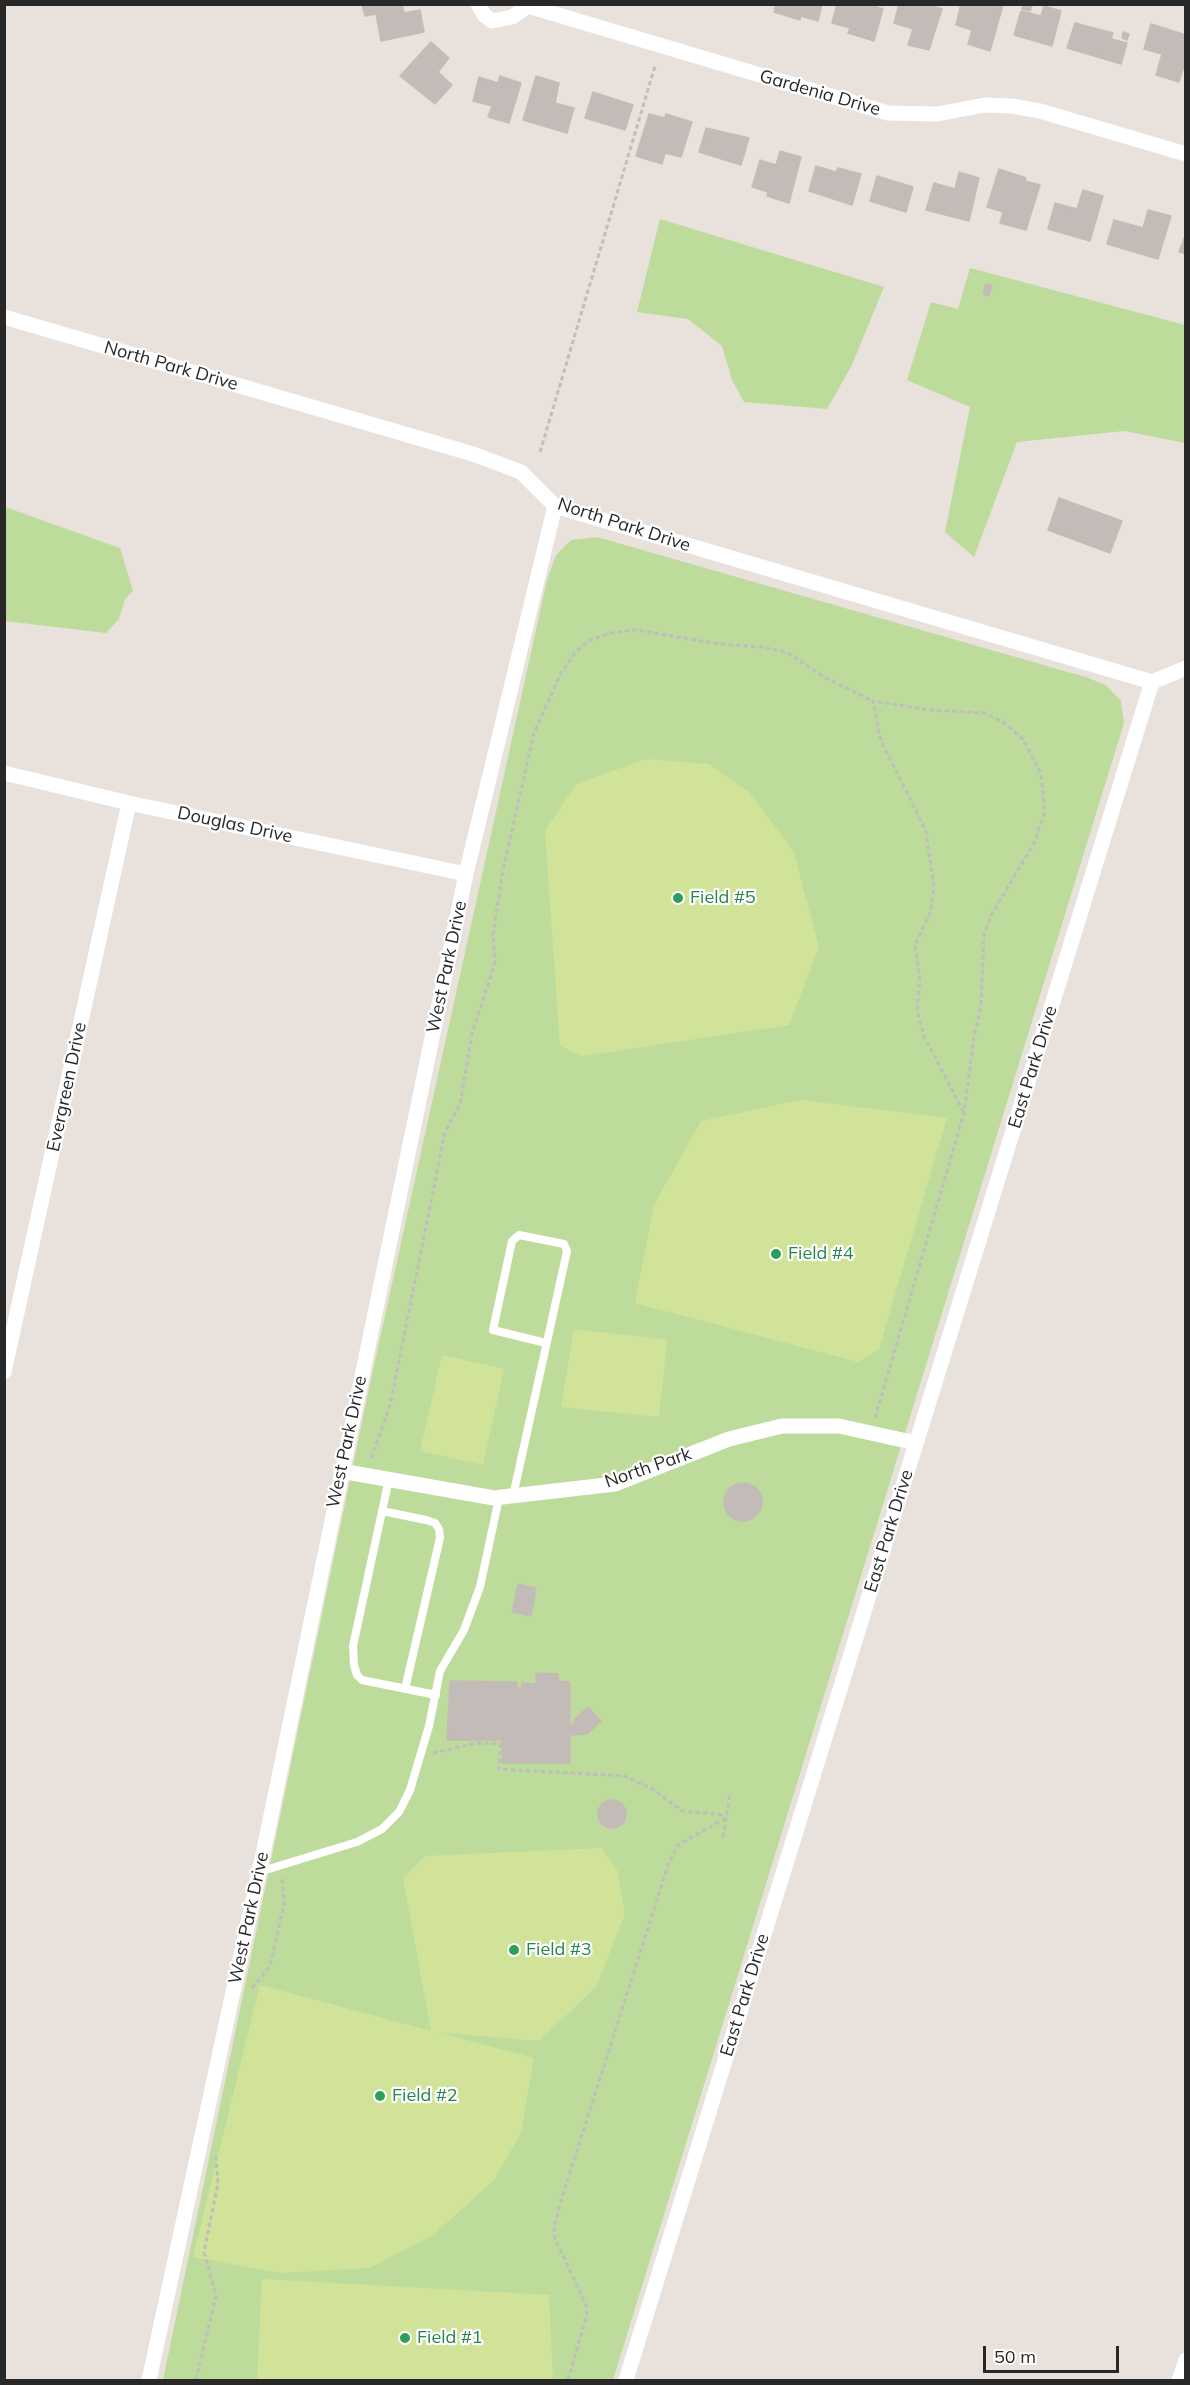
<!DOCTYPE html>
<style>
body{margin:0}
#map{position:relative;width:1190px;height:2385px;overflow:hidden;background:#e9e1db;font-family:Mulish,sans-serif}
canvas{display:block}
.frame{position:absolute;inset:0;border:6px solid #282828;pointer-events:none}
.scale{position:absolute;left:983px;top:2346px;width:136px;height:27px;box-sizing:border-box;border:3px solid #282828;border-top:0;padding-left:8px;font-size:18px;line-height:21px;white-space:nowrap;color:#282828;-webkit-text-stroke:4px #fff;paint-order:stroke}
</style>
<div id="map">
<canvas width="1190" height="2385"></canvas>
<div class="frame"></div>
<div class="scale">50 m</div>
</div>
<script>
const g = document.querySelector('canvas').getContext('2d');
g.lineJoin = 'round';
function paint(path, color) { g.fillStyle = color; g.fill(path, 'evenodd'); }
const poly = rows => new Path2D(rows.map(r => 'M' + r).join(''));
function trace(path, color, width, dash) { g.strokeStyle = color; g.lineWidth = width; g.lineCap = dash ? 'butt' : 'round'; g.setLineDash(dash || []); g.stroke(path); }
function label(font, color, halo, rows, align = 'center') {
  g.font = font + ' Mulish,sans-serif'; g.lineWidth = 4.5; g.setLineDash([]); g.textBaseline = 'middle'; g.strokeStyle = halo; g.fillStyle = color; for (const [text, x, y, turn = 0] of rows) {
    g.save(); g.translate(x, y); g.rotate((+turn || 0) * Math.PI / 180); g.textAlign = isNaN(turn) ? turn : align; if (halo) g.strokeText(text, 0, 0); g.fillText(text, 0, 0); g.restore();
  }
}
const green = poly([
 [660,219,884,287,852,365,827,409,744,402,732,380,722,346,688,319,637,312],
 [970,268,1185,325,1185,443,1124,431,1017,442,974,557,945,532,970,407,907,380,931,302,958,309],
 [5,507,120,548,133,591,125,599,119,619,106,633,5,621],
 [597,537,1089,678,1107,686,1121,701,1124,723,613,2380,163,2380,368,1393,547,580,556,555,571,540]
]);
const pitch = poly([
 [646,759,709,764,750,793,793,850,819,947,789,1025,582,1056,560,1046,545,831,576,784],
 [800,1100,947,1118,879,1349,858,1362,635,1303,654,1205,701,1121],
 [574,1329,667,1340,659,1417,561,1407],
 [442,1355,504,1369,483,1465,420,1451],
 [602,1848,617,1870,625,1914,596,1987,539,2041,436,2032,534,2058,521,2133,494,2180,433,2235,370,2268,281,2273,193,2257,260,1985,431,2031,403,1878,425,1856],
 [262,2279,549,2295,553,2380,257,2380]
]);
const building = poly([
 [362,4,402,4,404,13,420,10,424,32,381,41,376,14,365,16,362,4],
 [776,4,822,4,818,21,801,16,800,20,774,12,776,4],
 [837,4,867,4,883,9,874,41,848,33,850,28,832,23,837,4],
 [899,4,927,4,942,9,929,50,908,45,913,29,894,23,899,4],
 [961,4,1003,5,990,51,968,44,972,30,956,25,961,4],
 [1024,4,1032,6,1030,11,1022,9,1024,4],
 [1044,6,1061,11,1052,46,1014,35,1021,11,1041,16,1044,6],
 [1075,23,1113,33,1111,39,1127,43,1121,64,1067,48,1075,23],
 [1151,24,1186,35,1186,59,1179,82,1156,75,1162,54,1144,49,1151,24],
 [1123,32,1129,34,1127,40,1122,38,1123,32],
 [431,42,449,58,438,72,452,85,435,104,400,76,431,42],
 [500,76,521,83,509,123,488,117,492,106,473,101,479,77,498,83,500,76],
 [536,76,559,83,555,103,574,108,567,133,523,120,536,76],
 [593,92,633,105,625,130,585,118,593,92],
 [649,114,665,118,666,114,692,122,681,157,665,153,662,164,636,156,649,114],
 [706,128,749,138,741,165,699,152,706,128],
 [780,151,801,157,789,203,767,196,768,192,752,187,760,160,776,165,780,151],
 [816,166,836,172,838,168,861,174,852,205,809,191,816,166],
 [999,169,1026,178,1025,181,1040,185,1026,230,1000,223,1003,212,987,207,999,169],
 [959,172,979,178,969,221,926,210,934,183,955,189,959,172],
 [877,176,913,187,906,212,870,201,877,176],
 [1083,190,1103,196,1090,241,1048,229,1055,203,1077,209,1083,190],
 [1148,210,1171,216,1158,259,1107,244,1114,220,1143,228,1148,210],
 [1186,233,1186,254,1179,252,1186,233],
 [986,284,992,286,989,296,983,294,986,284],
 [1059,498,1122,521,1110,553,1048,530,1059,498],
 '724 1502a19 19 0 1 1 38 0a19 19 0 1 1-38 0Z',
 [518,1584,536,1588,531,1616,512,1612,518,1584],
 [536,1673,558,1674,558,1681,570,1682,570,1763,502,1763,502,1740,447,1740,450,1681,517,1682,517,1688,522,1688,522,1683,536,1684,536,1673],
 [588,1707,601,1721,587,1734,570,1735,570,1724,576,1724,574,1720,588,1707],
 '598 1814a14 14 0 1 1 28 0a14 14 0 1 1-28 0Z'
]);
const path = poly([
 [540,452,655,66],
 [875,1418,964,1113,974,1037,981,1005,984,934,992,914,1035,841,1045,811,1041,774,1023,739,1003,722,984,713,929,710,873,701,881,741,926,831,934,888,930,913,915,945,920,980,917,1010,924,1036,964,1113],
 [371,1458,390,1406,445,1132,460,1104,472,1034,495,962,493,934,503,870,534,733,561,673,575,653,588,641,610,633,636,630,720,644,763,647,788,653,824,677,873,701],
 [433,1753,477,1743,500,1744,499,1769,624,1776,653,1789,682,1811,726,1815],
 [723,1837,730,1794],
 [252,1988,270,1966,273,1953,284,1904,282,1878],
 [196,2380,216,2296,204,2252,218,2183,216,2157],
 [568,2380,587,2314,586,2305,555,2239,554,2227,560,2204,668,1865,678,1845,726,1818]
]);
const lane = poly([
 [389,1479,353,1646,354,1665,357,1675,362,1680,436,1695],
 [513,1496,567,1251,564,1244,519,1235,512,1241,493,1330,546,1343],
 [382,1511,426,1520,435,1523,439,1529,440,1538,405,1689],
 [259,1872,357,1842,382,1829,399,1812,410,1790,429,1726,440,1671,464,1630,480,1587,499,1498]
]);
const street = poly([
 [478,4,484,15,492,21,512,17,528,6,888,113,937,114,985,105,1012,106,1040,111,1186,154],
 [4,317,473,454,521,472,555,506,1152,682,1186,668],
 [4,773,129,803,466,874],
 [4,1372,129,803],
 [341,1471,494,1498,615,1484,729,1439,782,1426,839,1426,916,1443],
 [149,2380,264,1849,466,874,555,506],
 [626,2380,1152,682],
 [1179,2380,1186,2360]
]);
const markers = [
 [678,898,6,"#2e9e5b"],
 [776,1254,6,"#2e9e5b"],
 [514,1950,6,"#2e9e5b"],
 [380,2096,6,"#2e9e5b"],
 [405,2338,6,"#2e9e5b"]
];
const streetNames = [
 ["Gardenia Drive",820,93,16],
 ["North Park Drive",171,366,16],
 ["North Park Drive",624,525,18],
 ["Douglas Drive",235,825,12],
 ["West Park Drive",447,967,-78],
 ["East Park Drive",1033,1067,-73],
 ["Evergreen Drive",67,1087,-78],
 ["West Park Drive",347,1442,-78],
 ["North Park",648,1468,-19],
 ["East Park Drive",889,1531,-73],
 ["West Park Drive",249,1918,-78],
 ["East Park Drive",745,1995,-73]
];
const leisureNames = [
 ["Field #5",690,898],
 ["Field #4",788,1254],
 ["Field #3",526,1950],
 ["Field #2",392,2096],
 ["Field #1",417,2338]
];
paint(green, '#bddc9b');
paint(pitch, '#d1e398');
paint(building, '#c2bbb8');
trace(building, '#c4bcb5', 1.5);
trace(path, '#bebebe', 3, [4.5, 3]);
trace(lane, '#fff', 8);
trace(street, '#fff', 15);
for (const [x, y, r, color] of markers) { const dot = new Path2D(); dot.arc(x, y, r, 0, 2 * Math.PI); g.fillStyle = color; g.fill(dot); trace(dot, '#fff', 2); }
label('18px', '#282828', '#fff', streetNames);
label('18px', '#27864d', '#fff', leisureNames, 'left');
</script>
